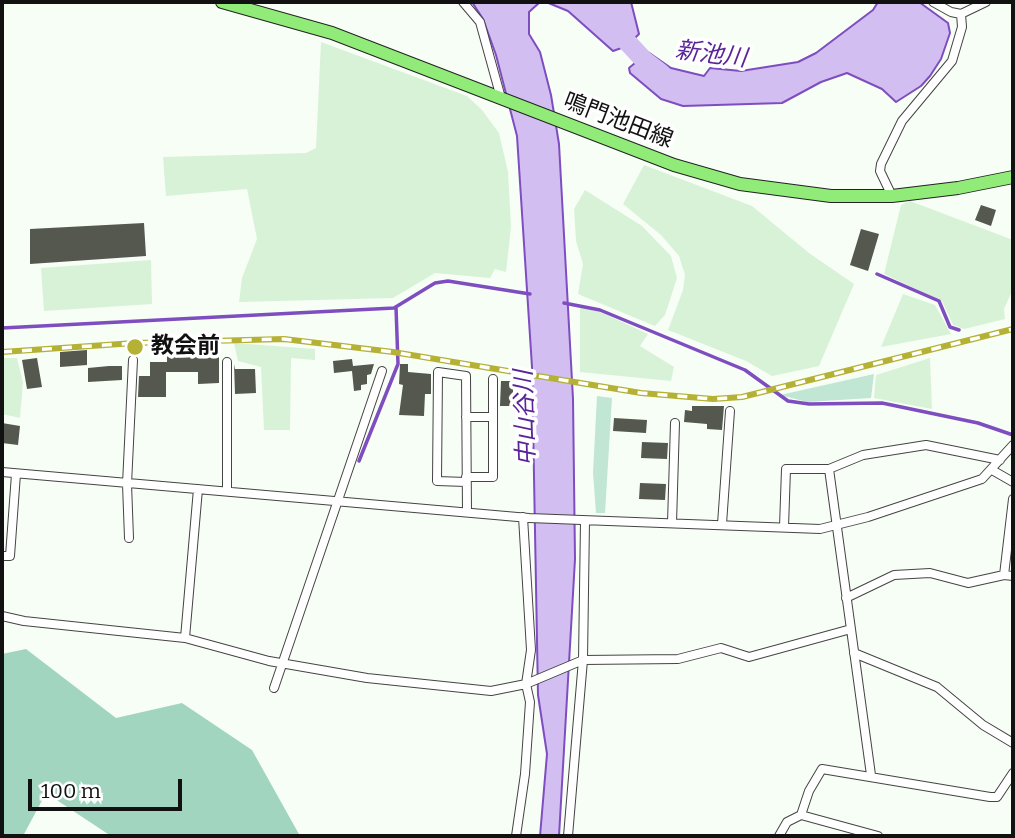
<!DOCTYPE html>
<meta charset="utf-8">
<style>
body{margin:0}
#map{position:relative;width:1015px;height:838px;overflow:hidden;background:#f7fef5;font-family:Bitter,serif}
canvas{display:block}
.frame{position:absolute;inset:0;border:4px solid #111;pointer-events:none}
.scale{position:absolute;left:28px;top:779px;width:154px;height:32px;box-sizing:border-box;border:4px solid #111;border-top:0;padding-left:9px;font-size:21px;line-height:24px;white-space:nowrap;color:#111;-webkit-text-stroke:5px #fff;paint-order:stroke}
</style>
<div id="map">
<canvas width="1015" height="838"></canvas>
<div class="frame"></div>
<div class="scale">100 m</div>
</div>
<script>
const g = document.querySelector('canvas').getContext('2d');
g.lineJoin = 'round';
function paint(path, color) { g.fillStyle = color; g.fill(path, 'evenodd'); }
const poly = rows => new Path2D(rows.map(r => 'M' + r).join(''));
function trace(path, color, width, dash) { g.strokeStyle = color; g.lineWidth = width; g.lineCap = dash ? 'butt' : 'round'; g.setLineDash(dash || []); g.stroke(path); }
function label(font, color, halo, rows, align = 'center') {
  g.font = font + ' Bitter,"Noto Sans JP",serif'; g.lineWidth = 7; g.setLineDash([]); g.textBaseline = 'middle'; g.strokeStyle = halo; g.fillStyle = color; for (const [text, x, y, turn = 0] of rows) {
    g.save(); g.translate(x, y); g.rotate((+turn || 0) * Math.PI / 180); g.textAlign = isNaN(turn) ? turn : align; if (halo) g.strokeText(text, 0, 0); g.fillText(text, 0, 0); g.restore();
  }
}
const farmland = poly([
 [321,42,467,96,482,110,499,133,508,172,511,227,506,272,495,269,490,278,435,273,393,298,239,302,242,278,257,239,247,189,166,196,163,157,306,153,316,148],
 [644,165,752,206,809,253,854,284,819,366,772,376,746,361,668,330,683,290,685,275,679,256,661,235,623,204],
 [585,190,642,226,671,256,677,278,665,315,655,326,578,294,583,264,576,241,574,209],
 [910,201,1013,240,1013,289,1004,309,1005,319,964,329,953,325,942,301,884,274,901,205],
 [151,260,152,304,44,311,41,268],
 [903,294,935,305,951,334,881,347],
 [580,307,603,313,648,334,640,346,674,367,671,381,580,372],
 [234,343,315,349,315,360,291,358,290,430,264,430,261,367,238,361],
 [2,358,17,358,23,382,20,418,2,414],
 [930,358,932,409,874,398,876,375]
]);
const green = poly([
 [874,374,871,398,807,402,780,395],
 [597,396,612,398,605,513,596,513,593,473]
]);
const forest = poly([
 [26,649,116,718,182,703,252,750,300,836,111,836,46,793,23,836,2,836,2,654]
]);
const water = poly([
 [472,2,540,2,529,12,529,34,540,52,551,95,559,144,573,399,575,559,559,836,540,836,547,754,538,695,532,367,517,136,496,55,483,19,472,2],
 [546,2,631,2,639,34,627,46,613,51,568,11,546,2],
 [878,2,919,2,948,23,950,33,941,59,930,76,921,86,896,102,882,89,847,73,821,82,782,103,683,106,661,99,630,73,629,68,648,52,671,68,704,76,710,68,741,71,798,62,816,53,873,10,878,2]
]);
const stream = poly([
 [877,274,939,301,950,327,959,330],
 [564,303,600,310,745,370,788,401,809,404,882,403,978,423,1013,435],
 [2,328,394,308,435,283,448,281,530,294],
 [359,461,398,364,396,307]
]);
const river = poly([
 [590,2,644,60,661,73]
]);
const building = poly([
 [981,205,996,210,991,226,975,220],
 [144,223,146,256,30,264,30,229],
 [861,229,879,234,868,271,850,265],
 [87,350,87,365,60,367,60,352],
 [205,351,219,351,219,383,198,384,198,372,166,372,166,397,138,397,139,376,150,376,150,362,167,362,167,353,205,353],
 [37,358,42,387,27,389,22,360],
 [352,359,353,366,374,364,371,374,367,375,367,384,361,385,361,390,354,391,352,371,334,373,333,361],
 [234,364,235,369,255,369,256,393,235,394],
 [400,364,408,364,408,372,431,374,431,394,425,394,424,416,399,415,403,385,399,384],
 [109,366,122,366,122,380,88,382,88,368],
 [501,381,513,381,513,406,500,406],
 [692,406,724,406,722,430,707,429,707,424,684,422,685,410,692,411],
 [614,418,647,420,646,433,613,431],
 [2,423,20,426,18,445,2,443],
 [642,442,668,443,667,459,641,458],
 [640,483,666,484,665,500,639,499]
]);
const minor = poly([
 [463,2,480,22,501,98],
 [933,2,951,12,961,14,986,2],
 [892,196,880,171,881,164,902,121,952,61,962,27,961,14],
 [227,362,227,491],
 [466,417,493,417],
 [829,469,871,775],
 [992,470,1013,482],
 [2,472,529,518,820,529,868,517,982,479,1013,445],
 [466,477,493,477,493,379],
 [466,482,437,481,438,372,466,376,467,512],
 [1013,499,1004,575,1013,576],
 [672,523,675,423],
 [722,524,730,411],
 [784,527,786,469,829,469,863,455,926,445,1000,460],
 [129,538,127,484,133,360],
 [2,556,10,556,16,474],
 [846,598,894,575,930,573,968,583,1004,575],
 [2,616,24,621,185,638,269,661,367,678,491,691,526,684,583,660,678,659,721,648,749,657,851,629],
 [185,638,198,489],
 [854,653,937,687,983,725,1013,743],
 [274,688,382,371],
 [801,815,878,836],
 [516,836,525,774,530,702,526,684,531,650,523,517],
 [568,836,583,660,585,521],
 [779,836,787,822,801,815,809,791,822,769,990,797,997,797,1013,773]
]);
const primary = poly([
 [222,2,332,33,674,165,740,184,831,196,892,196,958,188,1013,177]
]);
const rail = poly([
 [2,352,135,343,284,339,393,352,641,393,713,399,742,397,1013,329]
]);
const markers = [
 [135,347,9,"#b4b135"]
];
const streetNames = [
 ["鳴門池田線",618,121,21]
];
const poiNames = [
 ["教会前",151,347]
];
const waterNames = [
 ["新池川",711,55,7],
 ["中山谷川",526,418,-92]
];
paint(farmland, '#d8f2d7');
paint(green, '#c1e6d4');
paint(forest, '#a2d5bf');
paint(water, '#d3bef1');
trace(water, '#7e4dc0', 2);
trace(stream, '#7e4dc0', 3.5);
trace(river, '#d3bef1', 19);
paint(building, '#54584e');
trace(minor, '#444', 10);
trace(primary, '#222', 14);
trace(minor, '#fff', 8);
trace(primary, '#91eb78', 12);
trace(rail, '#b4b135', 6);
trace(rail, '#fff', 3.5, [10]);
for (const [x, y, r, color] of markers) { const dot = new Path2D(); dot.arc(x, y, r, 0, 2 * Math.PI); g.fillStyle = color; g.fill(dot); trace(dot, '#fff', 2.5); }
label('23px', '#111', '#fff', streetNames);
label('bold 23px', '#111', '#fff', poiNames, 'left');
label('italic 24px', '#5a2597', '#fff', waterNames);
</script>
